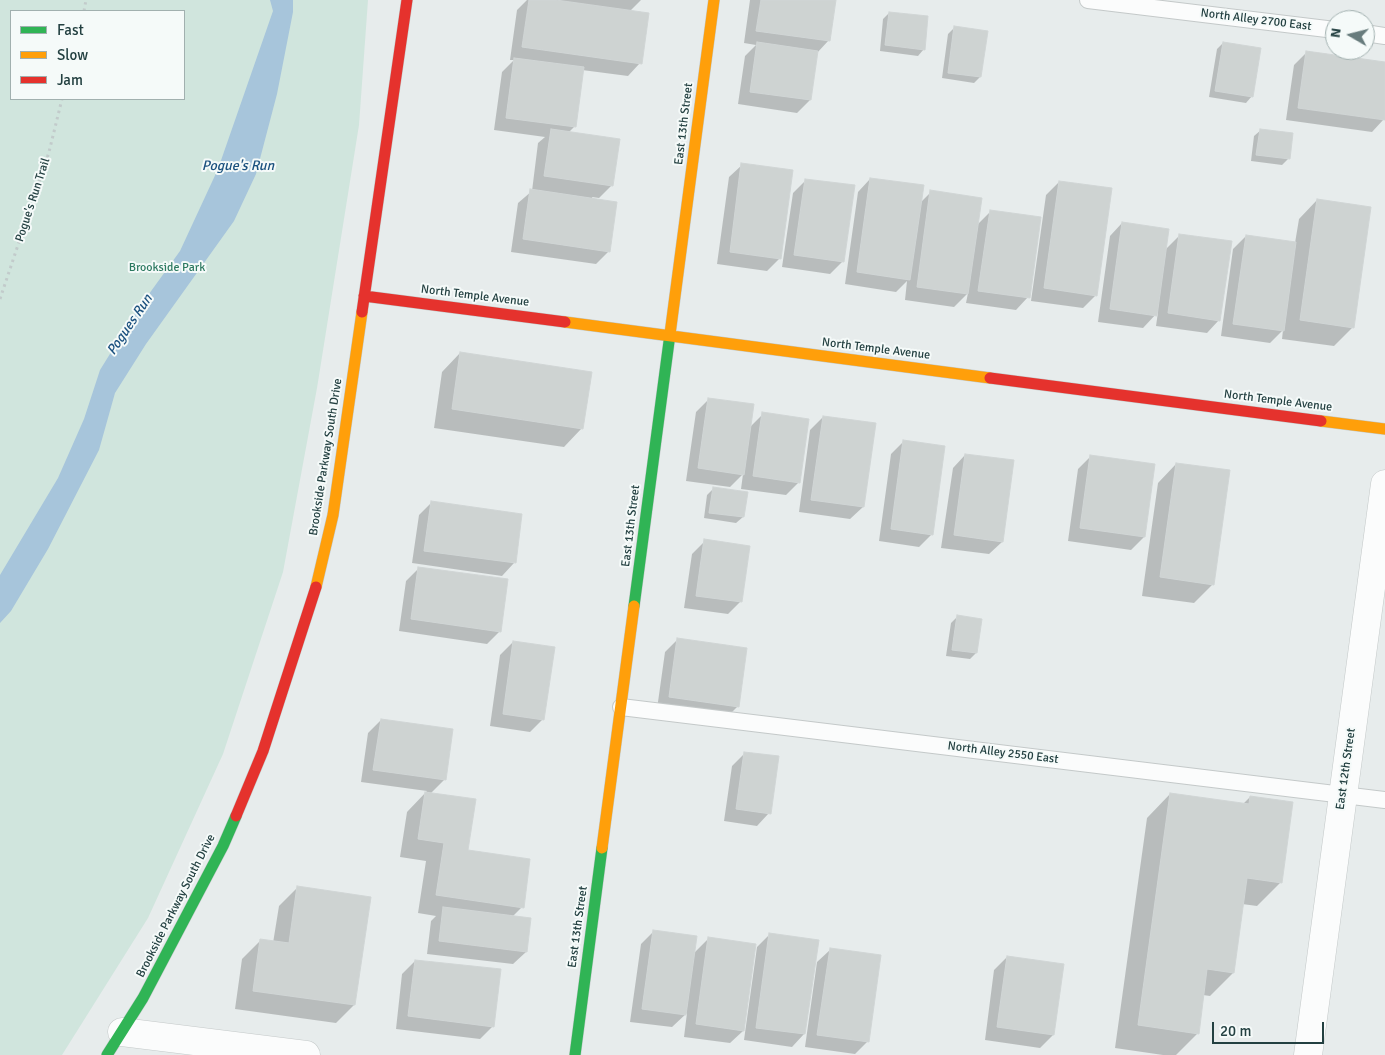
<!DOCTYPE html>
<style>
body{margin:0}
#map{position:relative;width:1385px;height:1055px;overflow:hidden;background:#e7ecec;font-family:Signika,sans-serif}
canvas{display:block}
.legend{position:absolute;left:10px;top:10px;width:175px;height:90px;box-sizing:border-box;background:#f5faf9;border:1px solid #a1b0af;margin:0;padding:6px 9px;list-style:none;font-size:15px;color:#234041}
.legend li{display:flex;align-items:center;gap:10px;height:25px}
.legend b{width:25px;border:1px solid #a1b0af}
.north{position:absolute;left:1325px;top:10px;width:50px;height:50px;box-sizing:border-box;background:#f5faf9;border:1px solid #a1b0af;border-radius:50%;rotate:278deg;font-size:14px;font-weight:700;line-height:20px;text-align:center;color:#234041}
.north::after{content:'';display:block;margin:auto;width:18px;height:22px;background:#687c7d;clip-path:polygon(50% 0,100% 100%,50% 72%,0 100%)}
.scale{position:absolute;left:1212px;top:1022px;width:112px;height:22px;box-sizing:border-box;border:2px solid #234041;border-top:0;padding-left:6px;font-size:15px;line-height:18px;white-space:nowrap;color:#234041;-webkit-text-stroke:4px #f5faf9;paint-order:stroke}
</style>
<div id="map">
<canvas width="1385" height="1055"></canvas>
<ul class="legend">
<li><b style="height:6px;background:#30b455"></b>Fast</li>
<li><b style="height:6px;background:#ff9f0a"></b>Slow</li>
<li><b style="height:6px;background:#e5322d"></b>Jam</li>
</ul>
<div class="north">N</div>
<div class="scale">20 m</div>
</div>
<script>
const g = document.querySelector('canvas').getContext('2d');
g.lineJoin = 'round';
function paint(path, color) { g.fillStyle = color; g.fill(path, 'evenodd'); }
const poly = rows => new Path2D(rows.map(r => 'M' + r).join(''));
function trace(path, color, width, dash) { g.strokeStyle = color; g.lineWidth = width; g.lineCap = dash ? 'butt' : 'round'; g.setLineDash(dash || []); g.stroke(path); }
function label(font, color, halo, rows, align = 'center') {
  g.font = font + ' Signika,sans-serif'; g.lineWidth = 4; g.setLineDash([]); g.textBaseline = 'middle'; g.strokeStyle = halo; g.fillStyle = color; for (const [text, x, y, turn = 0] of rows) {
    g.save(); g.translate(x, y); g.rotate((+turn || 0) * Math.PI / 180); g.textAlign = isNaN(turn) ? turn : align; if (halo) g.strokeText(text, 0, 0); g.fillText(text, 0, 0); g.restore();
  }
}
const green = poly([
 [0,0,368,0,359,125,317,388,283,572,223,754,148,918,62,1055,0,1055],
 [11,11,184,11,184,99,11,99]
]);
const water = poly([
 [270,0,293,0,293,12,277,94,256,174,234,221,146,344,115,393,99,450,48,549,11,611,0,623,0,575,58,478,84,419,100,370,136,312,180,251,218,169,273,11]
]);
const shadow = poly([
 [527,0,641,0,629,12,640,63,628,76,582,70,574,127,568,133,612,185,599,198,592,197,609,251,596,264,511,252,518,203,532,191,538,143,545,137,494,130,502,72,514,60,510,60,517,10],
 [750,0,835,0,829,40,817,53,810,100,797,113,738,104,745,56,756,45,744,43],
 [889,13,924,49,918,56,880,51,883,19],
 [955,27,980,77,974,83,942,78,948,34],
 [1223,43,1252,96,1246,103,1209,97,1217,49],
 [1307,52,1385,63,1384,119,1372,132,1286,120,1294,65],
 [1261,130,1288,159,1282,165,1251,161,1254,136],
 [742,165,780,258,767,271,717,264,729,177],
 [870,179,920,203,931,192,976,226,990,212,1028,297,1016,310,966,303,968,293,954,307,905,300,907,281,896,292,845,284,858,192],
 [806,180,843,261,830,274,782,267,793,193],
 [1059,182,1096,295,1083,308,1031,301,1046,195],
 [1317,200,1353,327,1334,346,1282,339,1283,330,1270,343,1221,336,1233,249,1246,236,1295,243,1299,219],
 [1122,223,1164,251,1180,235,1219,320,1207,333,1156,326,1158,312,1143,328,1098,322,1110,236],
 [460,353,582,428,564,447,434,428,442,372],
 [709,399,750,427,763,414,799,482,786,495,741,489,743,474,730,487,686,481,696,412],
 [823,417,863,507,850,519,799,512,810,430],
 [904,441,932,534,919,547,879,541,891,454],
 [965,455,1002,542,989,554,941,548,953,468],
 [1091,456,1154,465,1144,537,1131,550,1068,541,1078,469],
 [1176,464,1213,584,1194,603,1142,596,1158,483],
 [713,489,743,517,736,523,704,518,707,495],
 [432,502,514,563,502,576,412,563,419,515],
 [705,541,741,601,728,614,684,608,692,554],
 [419,568,500,631,487,644,399,631,406,581],
 [957,617,976,653,970,659,946,656,951,623],
 [678,639,738,706,725,719,657,709,665,652],
 [513,642,543,719,530,732,490,726,500,655],
 [381,720,445,779,430,794,467,851,522,907,512,917,526,952,513,964,427,954,431,921,436,916,418,913,426,861,400,857,407,812,427,791,361,782,368,733],
 [745,753,769,813,757,826,724,821,732,766],
 [1170,794,1243,804,1250,797,1281,882,1257,906,1242,904,1233,973,1210,996,1203,995,1198,1033,1176,1055,1163,1055,1115,1048,1147,818],
 [297,888,354,1005,336,1023,235,1009,242,959,260,941,273,943,279,906],
 [654,931,694,953,708,939,743,1031,730,1043,684,1037,687,1013,672,1027,630,1022,641,944],
 [770,934,804,1034,792,1047,744,1040,757,947],
 [830,950,868,1041,855,1054,805,1047,817,962],
 [1007,957,1063,965,1053,1035,1040,1048,985,1040,994,970],
 [415,961,493,1026,480,1039,396,1029,402,974]
]);
const building = poly([
 [529,0,556,0,649,13,642,64,522,47,529,0],
 [761,0,836,0,830,41,756,31,761,0],
 [889,12,928,16,925,50,885,45,889,12],
 [954,26,988,31,981,77,948,73,954,26],
 [757,42,818,51,811,100,750,92,757,42],
 [1223,42,1261,48,1253,97,1215,91,1223,42],
 [1306,51,1385,62,1385,120,1298,108,1306,51],
 [514,58,584,67,576,127,506,118,514,58],
 [551,129,620,139,613,186,544,176,551,129],
 [1260,129,1293,133,1290,159,1256,155,1260,129],
 [741,163,793,170,781,259,730,252,741,163],
 [870,178,924,185,910,280,857,272,870,178],
 [805,179,855,185,844,262,794,255,805,179],
 [1059,181,1112,188,1097,296,1044,288,1059,181],
 [530,189,617,202,610,252,523,239,530,189],
 [930,190,982,198,968,294,917,287,930,190],
 [1317,199,1371,207,1354,328,1300,320,1317,199],
 [990,210,1041,217,1030,298,978,291,990,210],
 [1122,222,1169,229,1157,316,1110,309,1122,222],
 [1179,234,1232,241,1220,321,1168,313,1179,234],
 [1246,235,1296,242,1284,331,1233,324,1246,235],
 [460,352,592,372,583,429,452,409,460,352],
 [708,398,754,404,744,475,698,468,708,398],
 [762,412,809,419,800,483,753,476,762,412],
 [823,416,876,423,864,507,811,500,823,416],
 [903,440,945,446,933,535,891,529,903,440],
 [965,454,1014,460,1003,542,954,535,965,454],
 [1090,455,1155,464,1145,537,1080,528,1090,455],
 [1176,463,1230,470,1214,585,1160,577,1176,463],
 [713,487,748,492,744,517,709,513,713,487],
 [431,501,522,514,516,563,424,551,431,501],
 [704,539,750,546,742,602,696,596,704,539],
 [418,567,508,579,501,632,411,619,418,567],
 [957,615,982,619,977,653,952,650,957,615],
 [677,638,747,648,739,707,669,697,677,638],
 [513,641,555,647,544,720,503,714,513,641],
 [381,719,453,729,446,780,373,770,381,719],
 [744,752,779,756,771,814,736,809,744,752],
 [425,792,476,799,468,850,530,859,524,908,436,895,444,843,418,839,425,792],
 [1170,793,1249,804,1250,796,1293,802,1282,883,1247,878,1234,973,1207,969,1199,1034,1138,1025,1170,793],
 [297,886,371,897,355,1005,253,991,260,939,289,943,297,886],
 [443,907,531,918,527,952,439,941,443,907],
 [653,930,697,936,686,1015,642,1009,653,930],
 [769,933,819,940,805,1034,756,1028,769,933],
 [708,937,756,944,744,1031,696,1024,708,937],
 [830,948,881,955,869,1042,817,1035,830,948],
 [1007,956,1064,964,1054,1035,997,1027,1007,956],
 [415,960,501,969,494,1027,408,1016,415,960]
]);
const path = poly([
 [84,11,86,0],
 [0,299,49,152,62,99]
]);
const lane = poly([
 [1088,0,1335,30],
 [1365,33,1385,36],
 [621,707,1385,800]
]);
const street = poly([
 [122,1032,306,1055],
 [1308,1055,1385,484]
]);
const fast = poly([
 [634,606,670,334],
 [107,1055,143,998,223,846,236,816],
 [575,1055,602,848]
]);
const slow = poly([
 [565,322,990,378],
 [670,334,714,0],
 [1321,421,1385,429],
 [316,587,333,515,362,312],
 [602,848,634,606]
]);
const jam = poly([
 [364,296,565,322],
 [362,312,407,0],
 [990,378,1321,421],
 [236,816,263,751,316,587]
]);
const streetNames = [
 ["North Alley 2700 East",1256,20,7],
 ["East 13th Street",684,124,-83],
 ["Pogue's Run Trail",33,200,-72],
 ["North Temple Avenue",475,296,7],
 ["North Temple Avenue",876,349,7],
 ["North Temple Avenue",1278,401,7],
 ["Brookside Parkway South Drive",326,457,-81],
 ["East 13th Street",631,526,-83],
 ["North Alley 2550 East",1003,753,7],
 ["East 12th Street",1346,769,-82],
 ["Brookside Parkway South Drive",176,906,-63],
 ["East 13th Street",578,927,-82]
];
const parkNames = [
 ["Brookside Park",167,268]
];
const waterNames = [
 ["Pogue's Run",238,166],
 ["Pogues Run",130,325,-56]
];
paint(green, '#d0e5dd');
paint(water, '#a7c5db');
paint(shadow, '#0003');
paint(building, '#ced3d2');
trace(building, '#d0d5d5', 1);
trace(lane, '#c4c9c9', 18);
trace(street, '#c4c9c9', 29);
trace(fast, '#c2c9c9', 12);
trace(slow, '#c2c9c9', 12);
trace(jam, '#c2c9c9', 12);
trace(path, '#c2cbcb', 3, [2.5, 4]);
trace(lane, '#fbfcfc', 16);
trace(street, '#fbfcfc', 28);
trace(fast, '#30b455', 11);
trace(slow, '#ff9f0a', 11);
trace(jam, '#e5322d', 11);
label('12px', '#234041', '#f5faf9', streetNames);
label('12px', '#2c7960', '#f5faf9', parkNames);
label('italic 14px', '#1b517f', '#f5faf9', waterNames);
</script>
